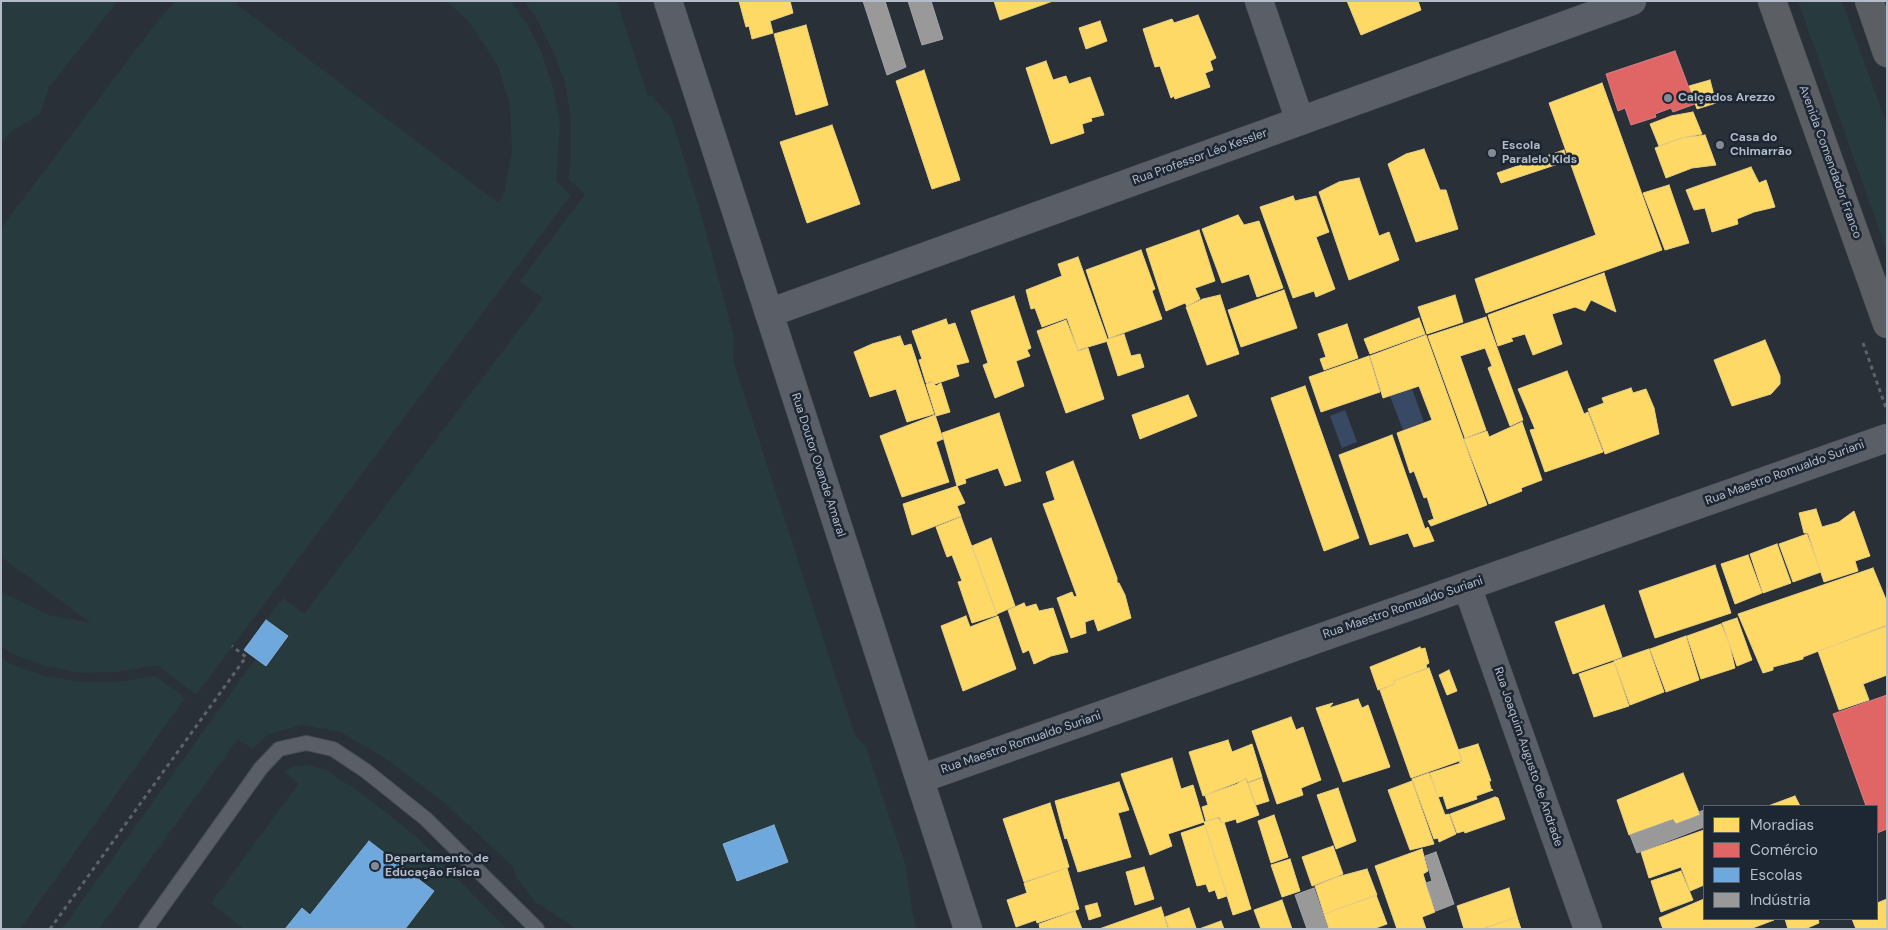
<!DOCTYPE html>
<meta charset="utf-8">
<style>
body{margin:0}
#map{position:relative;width:1888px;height:930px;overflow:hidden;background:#2a3038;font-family:"DM Sans",sans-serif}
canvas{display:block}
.frame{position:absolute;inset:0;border:2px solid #b4bcc9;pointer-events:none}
.legend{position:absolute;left:1703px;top:805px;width:175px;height:115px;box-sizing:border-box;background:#1d2633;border:1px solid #59626f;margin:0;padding:6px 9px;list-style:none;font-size:15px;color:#b4bcc9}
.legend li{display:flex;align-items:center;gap:10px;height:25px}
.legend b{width:25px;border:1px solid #59626f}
</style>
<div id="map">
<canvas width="1888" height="930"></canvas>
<div class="frame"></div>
<ul class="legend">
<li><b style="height:14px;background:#ffd966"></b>Moradias</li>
<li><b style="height:14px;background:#e06666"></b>Comércio</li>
<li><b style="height:14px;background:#6fa8dc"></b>Escolas</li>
<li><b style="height:14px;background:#999"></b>Indústria</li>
</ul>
</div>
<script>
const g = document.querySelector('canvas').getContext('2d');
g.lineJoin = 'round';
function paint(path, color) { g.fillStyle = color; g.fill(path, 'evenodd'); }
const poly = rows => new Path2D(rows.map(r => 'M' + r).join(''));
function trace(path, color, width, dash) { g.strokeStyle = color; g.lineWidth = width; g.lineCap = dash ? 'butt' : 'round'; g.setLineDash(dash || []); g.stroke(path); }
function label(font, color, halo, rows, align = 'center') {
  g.font = font + ' "DM Sans",sans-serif'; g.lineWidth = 5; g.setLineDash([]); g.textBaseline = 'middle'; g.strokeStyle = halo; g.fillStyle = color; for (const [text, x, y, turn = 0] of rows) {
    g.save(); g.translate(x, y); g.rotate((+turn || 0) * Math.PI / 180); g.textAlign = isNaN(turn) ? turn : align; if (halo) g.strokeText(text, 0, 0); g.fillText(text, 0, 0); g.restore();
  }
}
const green = poly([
 [1,1,118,1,49,87,40,114,12,131,1,143],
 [175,1,238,1,236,4,498,203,504,194,512,151,510,105,498,66,467,19,445,1,511,1,526,22,542,54,553,87,560,123,556,181,571,195,196,695,157,665,116,672,81,673,45,666,13,654,1,647,1,592,49,615,91,623,1,557,1,228,157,22],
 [524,1,617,1,648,96,652,96,671,117,700,210,734,337,733,360,855,736,866,747,905,863,913,916,917,929,577,929,535,902,515,876,513,867,445,803,382,756,340,732,303,725,269,734,252,749,238,739,99,929,62,929,256,658,287,636,266,620,283,598,304,614,543,298,520,281,585,194,568,179,571,158,571,120,565,83,554,53,538,21],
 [1798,1,1842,1,1887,125,1887,252],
 [1,658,11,664,45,676,81,682,118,682,155,676,185,698,20,929,1,929],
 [306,765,326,770,361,793,417,837,507,929,405,929,434,891,369,841,310,915,302,908,285,929,244,929,211,903,299,783,284,772,292,767]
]);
const water = poly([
 [1412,389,1424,422,1403,430,1390,396],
 [1345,410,1357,442,1342,448,1330,416]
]);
const homes = poly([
 [739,1,790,1,793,13,770,21,773,33,752,39,749,26,746,27,739,1],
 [994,1,1053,1,1000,20,994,1],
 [1347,1,1418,1,1421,10,1361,35,1347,1],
 [1198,15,1216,58,1210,61,1213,70,1205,73,1210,87,1175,99,1174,96,1171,98,1160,66,1155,67,1143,29,1172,19,1174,23,1198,15],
 [1100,21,1107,41,1086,49,1079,28,1100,21],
 [806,25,828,105,796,115,774,34,806,25],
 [1046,61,1053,80,1066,76,1069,84,1090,77,1104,115,1091,118,1092,121,1082,124,1084,133,1051,144,1026,68,1046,61],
 [924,70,960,180,932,189,896,81,924,70],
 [1710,80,1716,103,1697,109,1689,86,1710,80],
 [1602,83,1662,250,1486,313,1475,279,1596,235,1549,103,1602,83],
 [1693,112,1702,134,1681,138,1659,146,1650,124,1671,116,1693,112],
 [832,125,860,204,807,223,780,142,832,125],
 [1705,135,1716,165,1692,168,1666,178,1655,148,1682,138,1705,135],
 [1424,149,1440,190,1446,190,1458,229,1416,242,1388,164,1406,154,1424,149],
 [1564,150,1567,161,1501,183,1497,173,1564,150],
 [1751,167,1759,183,1766,180,1775,207,1754,212,1737,219,1738,224,1712,232,1705,208,1694,210,1686,190,1751,167],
 [1359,178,1379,236,1389,232,1399,260,1349,280,1319,192,1339,182,1359,178],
 [1669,185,1689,243,1665,250,1643,193,1669,185],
 [1293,196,1295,201,1316,196,1329,232,1316,237,1335,289,1316,297,1314,291,1293,298,1260,207,1293,196],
 [1238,215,1244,225,1259,221,1283,288,1257,297,1249,274,1222,283,1202,229,1238,215],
 [1199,230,1215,281,1195,288,1200,299,1187,306,1185,303,1166,311,1146,249,1199,230],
 [1141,250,1155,289,1152,291,1162,319,1109,338,1086,270,1141,250],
 [1078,257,1108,341,1078,350,1067,318,1042,327,1035,308,1031,309,1026,290,1062,276,1058,264,1078,257],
 [1604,273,1616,312,1591,300,1585,311,1575,307,1552,314,1562,344,1533,355,1525,334,1511,338,1513,341,1498,346,1488,315,1604,273],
 [1284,290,1297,328,1241,347,1228,310,1284,290],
 [1220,295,1239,354,1207,365,1186,307,1203,299,1220,295],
 [1455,295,1463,322,1427,334,1418,307,1455,295],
 [1014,296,1031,348,1027,350,1030,356,1016,361,1024,386,995,398,983,365,988,363,971,311,1014,296],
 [1486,317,1523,420,1510,426,1488,368,1492,366,1485,348,1460,356,1486,430,1465,438,1428,336,1486,317],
 [1419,318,1425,334,1370,354,1364,339,1419,318],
 [946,319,948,325,955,323,969,362,956,365,959,376,935,384,932,381,926,383,919,360,922,359,912,331,946,319],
 [1066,320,1078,351,1088,348,1104,399,1066,413,1037,331,1066,320],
 [1347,324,1358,358,1324,370,1320,359,1326,357,1318,334,1347,324],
 [1124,334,1131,356,1140,354,1144,367,1118,376,1107,342,1108,339,1124,334],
 [1426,335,1487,505,1431,526,1428,521,1434,519,1427,497,1424,498,1414,471,1410,473,1397,433,1432,420,1419,386,1383,398,1370,356,1426,335],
 [900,336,904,346,911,344,934,414,907,422,896,389,870,397,854,352,872,344,900,336],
 [1765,340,1780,376,1780,384,1771,394,1732,406,1714,360,1765,340],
 [1369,356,1380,392,1321,412,1309,377,1369,356],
 [1567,371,1584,414,1588,412,1603,452,1545,472,1530,430,1535,429,1518,389,1567,371],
 [932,382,936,386,941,383,950,412,936,416,926,384,932,382],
 [1305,386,1359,538,1324,551,1271,398,1305,386],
 [1631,388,1633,393,1646,389,1654,408,1659,434,1605,454,1588,409,1604,403,1602,398,1631,388],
 [1188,395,1197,416,1140,439,1132,415,1188,395],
 [999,413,1021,481,1005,486,998,468,965,479,966,483,957,486,942,433,999,413],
 [935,415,943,439,936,442,949,482,902,497,880,436,935,415],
 [1522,422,1542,480,1521,488,1522,491,1489,504,1464,439,1487,431,1489,437,1522,422],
 [1392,435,1425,529,1428,527,1434,541,1414,547,1408,533,1370,545,1339,455,1392,435],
 [1073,461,1117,578,1117,583,1119,583,1125,595,1131,618,1098,631,1094,619,1085,622,1086,633,1071,638,1057,598,1072,592,1074,597,1077,596,1043,504,1055,500,1046,472,1073,461],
 [957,486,965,503,957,506,961,516,912,535,903,504,957,486],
 [1816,509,1822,527,1839,522,1854,511,1870,556,1855,561,1858,571,1824,582,1808,533,1804,533,1799,513,1816,509],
 [961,517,997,615,972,623,958,582,962,581,952,555,947,557,936,527,961,517],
 [1807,534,1821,572,1793,582,1779,544,1807,534],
 [991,538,1015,606,997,614,972,546,991,538],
 [1777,544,1791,583,1763,593,1750,554,1777,544],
 [1748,555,1762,593,1735,604,1721,564,1748,555],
 [1715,565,1731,613,1655,638,1639,591,1715,565],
 [1873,568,1887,602,1887,625,1803,657,1803,659,1773,667,1773,670,1763,673,1738,614,1873,568],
 [1024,603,1026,607,1036,604,1039,611,1053,608,1068,652,1051,656,1034,664,1029,650,1023,653,1008,610,1024,603],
 [1604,605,1622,657,1573,674,1555,622,1604,605],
 [966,616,970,627,998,616,1016,669,963,691,941,626,966,616],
 [1737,618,1752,660,1737,666,1722,623,1737,618],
 [1721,624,1729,643,1735,668,1701,679,1687,636,1721,624],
 [1887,626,1887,675,1863,684,1869,700,1839,710,1818,651,1887,626],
 [1686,636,1699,680,1666,692,1650,649,1686,636],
 [1420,647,1421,649,1425,648,1429,663,1426,665,1427,668,1393,681,1395,684,1378,690,1370,667,1420,647],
 [1649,649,1664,692,1630,705,1614,661,1649,649],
 [1614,662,1629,706,1594,717,1579,674,1614,662],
 [1429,668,1462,760,1411,778,1380,690,1395,684,1393,681,1429,668],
 [1449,670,1457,691,1447,695,1439,675,1449,670],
 [1358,699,1362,708,1368,705,1390,767,1343,782,1316,708,1333,703,1329,708,1358,699],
 [1291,717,1296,730,1303,727,1321,780,1301,788,1303,795,1277,804,1252,731,1291,717],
 [1228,740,1232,752,1252,744,1262,777,1248,782,1246,778,1237,784,1203,796,1189,752,1228,740],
 [1478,744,1491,781,1489,781,1491,789,1493,790,1476,796,1477,799,1447,809,1443,796,1438,797,1430,773,1461,763,1459,762,1462,761,1458,750,1478,744],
 [1172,758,1181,789,1193,785,1204,822,1168,834,1172,846,1150,855,1121,774,1172,758],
 [1429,773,1445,815,1449,814,1456,834,1439,842,1438,838,1434,839,1412,779,1429,773],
 [1683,773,1700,815,1676,824,1673,819,1629,835,1617,800,1683,773],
 [1262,778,1269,801,1256,805,1248,783,1262,778],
 [1246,779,1259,815,1237,823,1236,819,1222,823,1219,817,1206,821,1202,807,1208,805,1205,795,1246,779],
 [1412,781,1434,844,1410,850,1388,790,1412,781],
 [1119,782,1129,810,1118,813,1131,857,1078,872,1067,838,1065,839,1055,801,1119,782],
 [1338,788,1356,841,1336,849,1317,795,1338,788],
 [1795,796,1800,806,1768,806,1795,796],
 [1495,797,1498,798,1505,819,1465,833,1464,831,1457,833,1450,814,1495,797],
 [1050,803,1069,867,1024,882,1003,819,1050,803],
 [1274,815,1288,857,1271,863,1258,821,1274,815],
 [1218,818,1222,823,1224,822,1251,909,1233,915,1204,822,1218,818],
 [1205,825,1227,896,1218,899,1215,890,1209,892,1206,884,1197,886,1181,833,1205,825],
 [1704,830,1704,885,1690,891,1681,867,1649,878,1641,852,1704,830],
 [1333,846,1343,874,1312,886,1302,857,1333,846],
 [1422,849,1428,871,1423,874,1435,912,1422,917,1426,929,1397,929,1375,866,1422,849],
 [1290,859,1300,891,1282,897,1271,865,1290,859],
 [1144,867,1154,899,1135,905,1126,872,1144,867],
 [1067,868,1079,909,1037,923,1036,920,1016,927,1007,900,1027,893,1024,883,1067,868],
 [1367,869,1377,895,1324,914,1315,886,1337,877,1367,869],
 [1681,871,1693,900,1661,912,1651,881,1681,871],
 [1509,888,1517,917,1483,929,1464,929,1457,906,1509,888],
 [1376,895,1387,924,1373,929,1329,929,1324,914,1376,895],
 [1704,899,1704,919,1774,920,1750,929,1663,929,1659,918,1704,899],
 [1887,899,1887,929,1856,929,1852,919,1877,919,1877,903,1887,899],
 [1282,900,1292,929,1261,929,1254,910,1282,900],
 [1097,903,1101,916,1089,920,1085,906,1097,903],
 [1161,907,1168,929,1099,929,1161,907],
 [1189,908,1196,928,1169,929,1165,917,1189,908],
 [1075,911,1082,929,1040,929,1039,924,1075,911],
 [1517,917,1521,929,1484,929,1484,928,1517,917],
 [1785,919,1818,919,1819,923,1805,929,1788,929,1785,919],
 [1221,921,1224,929,1199,929,1221,921]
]);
const shops = poly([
 [1675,51,1695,104,1673,112,1671,108,1655,114,1656,117,1631,125,1625,108,1618,111,1606,74,1675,51],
 [1887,695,1887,829,1877,833,1877,806,1866,806,1833,714,1887,695]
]);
const schools = poly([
 [266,620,288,636,266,666,244,650,266,620],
 [774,825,788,862,737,881,723,844,774,825],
 [369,841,434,891,405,929,285,929,302,908,310,915,369,841]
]);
const industry = poly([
 [863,1,885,1,906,67,887,75,863,1],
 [908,1,931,1,943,39,922,45,908,1],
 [1704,810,1704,827,1637,853,1630,835,1673,820,1676,824,1700,815,1699,812,1704,810],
 [1436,852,1454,904,1436,911,1426,883,1432,881,1425,856,1436,852],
 [1314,888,1328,929,1307,929,1295,895,1314,888]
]);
const path = poly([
 [1863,343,1886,408],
 [50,929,246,657,232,646]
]);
const service = poly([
 [146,929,261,768,279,749,306,743,333,749,366,771,426,819,537,929]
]);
const minor = poly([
 [1259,1,1300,121],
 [769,313,968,929],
 [1467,586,1588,929],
 [920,779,1887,438]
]);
const tertiary = poly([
 [668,1,769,313,1632,1]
]);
const trunk = poly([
 [1772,1,1887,324],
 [1869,1,1887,53]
]);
const markers = [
 [1668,98,5,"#848b96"],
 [1720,145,5,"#848b96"],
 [1492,153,5,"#848b96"],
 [375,866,5,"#848b96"]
];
const poiNames = [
 ["Calçados Arezzo",1678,98],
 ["Casa do",1730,138],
 ["Chimarrão",1730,152],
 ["Escola",1502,146],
 ["Paralelo Kids",1502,160],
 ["Departamento de",385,859],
 ["Educação Física",385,873]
];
const streetNames = [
 ["Rua Professor Léo Kessler",1200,157,-20],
 ["Avenida Comendador Franco",1830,162,70],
 ["Rua Doutor Ovande Amaral",818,465,72],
 ["Rua Maestro Romualdo Suriani",1785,473,-20],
 ["Rua Maestro Romualdo Suriani",1403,608,-19],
 ["Rua Maestro Romualdo Suriani",1021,743,-19],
 ["Rua Joaquim Augusto de Andrade",1528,757,71]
];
paint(green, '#273a3e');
paint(water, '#384963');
paint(homes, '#ffd966');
trace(homes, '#e8d084', 1);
paint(shops, '#e06666');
trace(shops, '#d38084', 1);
paint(schools, '#6fa8dc');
trace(schools, '#84aed6', 1);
paint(industry, '#999');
trace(industry, '#a1a4a7', 1);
trace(service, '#484c53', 16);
trace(minor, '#484c53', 29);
trace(tertiary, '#484c53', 29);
trace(trunk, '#474c53', 29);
trace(path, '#5d636a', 3, [4, 4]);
trace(service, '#5a5e66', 14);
trace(minor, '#5a5e66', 28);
trace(tertiary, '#5a5e66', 28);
trace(trunk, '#5b5f64', 28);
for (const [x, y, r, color] of markers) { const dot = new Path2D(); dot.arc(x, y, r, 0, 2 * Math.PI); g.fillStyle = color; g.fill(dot); trace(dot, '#1d2633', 2); }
label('bold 12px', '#b4bcc9', '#1d2633', poiNames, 'left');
label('12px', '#b4bcc9', '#1d2633', streetNames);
</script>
